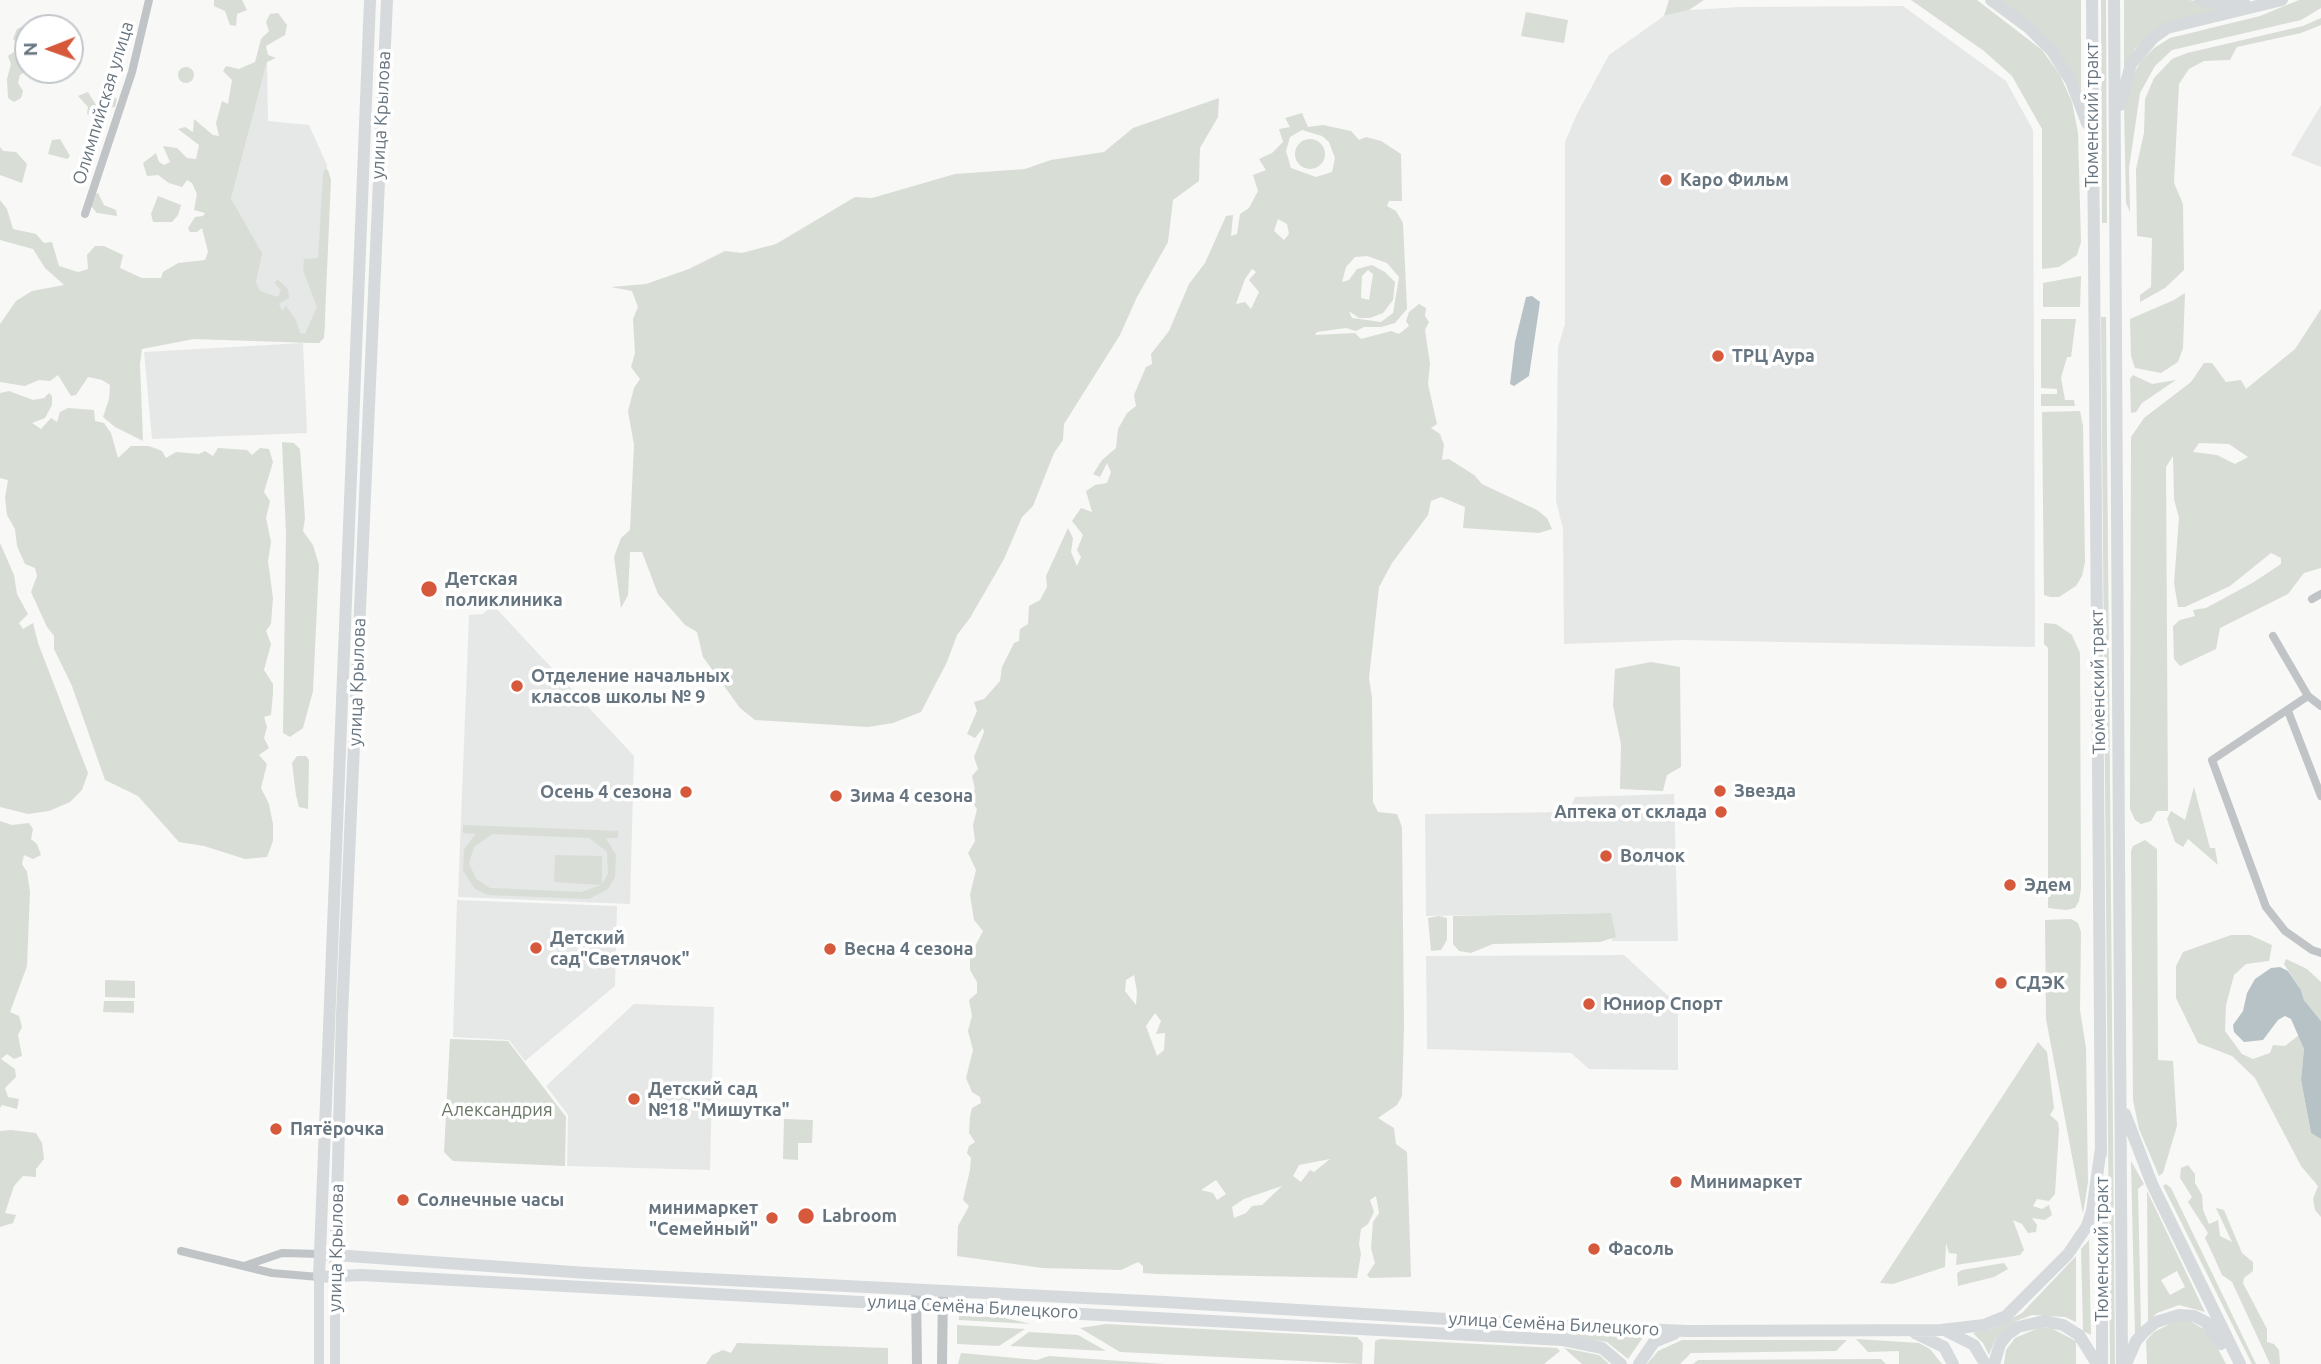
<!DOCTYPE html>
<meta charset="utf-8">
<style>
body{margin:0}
#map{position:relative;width:2321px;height:1364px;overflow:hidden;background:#f8f8f6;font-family:Ubuntu,sans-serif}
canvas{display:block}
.north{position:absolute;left:14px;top:14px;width:70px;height:70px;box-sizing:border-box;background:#fff;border:2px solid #c2c7cc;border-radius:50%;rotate:269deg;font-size:19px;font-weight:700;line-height:28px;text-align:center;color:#66747f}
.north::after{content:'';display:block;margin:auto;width:24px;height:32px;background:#d5593a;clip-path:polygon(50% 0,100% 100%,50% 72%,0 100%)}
</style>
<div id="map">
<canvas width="2321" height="1364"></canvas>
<div class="north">N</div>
</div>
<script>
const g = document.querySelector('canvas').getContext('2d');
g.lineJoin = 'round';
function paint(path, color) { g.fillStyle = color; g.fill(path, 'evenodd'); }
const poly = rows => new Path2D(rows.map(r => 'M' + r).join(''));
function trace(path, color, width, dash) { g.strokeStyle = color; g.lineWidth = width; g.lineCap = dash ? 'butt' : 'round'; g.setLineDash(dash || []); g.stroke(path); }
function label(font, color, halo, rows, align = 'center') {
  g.font = font + ' Ubuntu,sans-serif'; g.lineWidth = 7; g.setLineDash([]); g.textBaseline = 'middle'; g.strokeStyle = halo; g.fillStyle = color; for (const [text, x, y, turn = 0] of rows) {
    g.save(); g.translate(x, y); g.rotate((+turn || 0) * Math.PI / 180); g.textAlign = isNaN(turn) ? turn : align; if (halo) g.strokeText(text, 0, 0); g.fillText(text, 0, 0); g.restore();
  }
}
const built = poly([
 [1903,6,2006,81,2033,130,2035,647,1683,640,1564,644,1563,529,1556,501,1558,347,1565,324,1565,142,1577,114,1609,55,1664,16,1689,10,1740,7],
 [267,62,268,121,309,125,327,165,325,330,304,338,246,338,231,199],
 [2321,105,2321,167,2291,155],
 [303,343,307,433,152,439,144,352],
 [493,605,634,756,630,904,458,897,469,615,483,614],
 [1674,794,1678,941,1612,941,1610,913,1426,916,1425,814,1569,812,1575,797],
 [457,900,617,906,615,986,525,1061,509,1040,453,1037],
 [1624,955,1678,1005,1678,1070,1589,1069,1571,1053,1427,1049,1426,956],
 [634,1004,714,1007,710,1170,567,1166,568,1115,546,1086]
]);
const green = poly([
 [214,0,242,0,247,10,237,14,236,26,230,25,225,11,214,6],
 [1669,0,1704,0,1689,10,1664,16],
 [1911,0,1977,0,2042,50,2060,75,2072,102,2078,133,2081,242,2077,255,2059,267,2042,269,2042,129,2012,76,1984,51],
 [2000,0,2081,0,2081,90,2066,63],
 [2101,0,2106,0,2107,223,2102,223],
 [2124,0,2189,0,2235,7,2152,35,2135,49,2124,69],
 [2299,0,2321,0,2321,8,2301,20,2172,50,2155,66,2140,93,2129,168,2130,212,2126,203,2124,105,2132,77,2141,61,2154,48,2170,38,2260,16],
 [1526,12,1568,20,1564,43,1521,36],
 [278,13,287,25,285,35,266,46,268,55,276,58,267,62,231,199,262,253,256,282,260,291,278,297,281,290,274,282,278,280,288,289,289,298,279,304,282,311,286,306,296,320,300,333,305,334,317,307,303,270,304,259,318,258,323,175,325,169,328,170,331,180,324,338,319,343,312,343,194,339,142,349,140,364,143,441,115,427,103,417,109,399,110,385,102,380,88,377,76,395,71,396,58,375,50,381,39,380,25,386,0,382,0,324,16,301,32,291,64,285,45,268,33,249,0,240,0,200,7,209,13,229,36,234,44,243,52,242,59,266,78,272,88,269,87,255,95,246,104,246,123,255,120,268,142,278,161,278,163,272,178,263,205,260,208,252,202,228,197,232,190,232,188,228,195,217,203,216,205,213,194,210,197,194,192,183,187,180,182,187,169,183,158,175,147,176,143,163,156,153,159,162,164,165,170,162,163,146,177,148,187,158,196,159,199,145,178,129,185,127,193,132,194,119,213,135,219,136,216,123,222,101,228,104,232,80,223,71,226,66,239,69,255,62,261,39,269,31,266,22,270,14],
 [43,18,48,28,28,28,28,44,19,45,13,39,17,29],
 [2321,18,2321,25,2301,33,2237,47,2230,60,2204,61,2189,69,2179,84,2174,183,2183,204,2184,270,2165,288,2140,302,2140,295,2151,287,2152,238,2137,236,2136,169,2144,133,2145,99,2154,78,2172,59,2187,53,2303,26],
 [14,52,19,60,28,57,28,70,20,75,18,83,23,91,21,98,14,102,8,98,7,79,11,64,8,56],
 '178 75a8 8 0 1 1 16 0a8 8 0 1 1-16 0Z',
 [88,92,96,105,107,105,114,97,117,99,115,107,109,108,104,118,87,114,88,107,78,96],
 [1219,98,1218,117,1200,148,1199,181,1173,200,1168,242,1137,297,1120,335,1064,424,1063,440,1054,453,1033,506,1022,517,1004,559,970,618,957,635,947,662,921,712,893,723,868,727,755,720,740,708,703,657,697,632,685,625,658,594,642,552,630,552,628,595,621,608,614,557,621,538,630,530,634,445,628,411,634,388,640,379,631,367,635,353,633,319,638,307,632,291,611,287,646,284,689,269,725,251,742,253,776,244,855,197,872,198,955,174,1025,169,1051,160,1104,152,1133,128],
 [1302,113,1308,127,1323,125,1351,131,1359,140,1366,137,1381,141,1401,154,1402,201,1389,201,1387,206,1396,211,1403,223,1407,309,1395,323,1381,327,1364,327,1356,331,1346,328,1317,332,1315,335,1355,333,1361,339,1391,331,1399,334,1409,326,1406,321,1409,312,1419,304,1426,308,1425,316,1429,322,1425,330,1430,364,1428,384,1437,424,1431,428,1440,434,1444,445,1442,460,1449,459,1474,475,1482,484,1537,510,1547,518,1552,529,1539,533,1463,528,1465,507,1441,497,1431,501,1428,515,1392,563,1379,587,1369,678,1372,698,1373,802,1378,812,1397,814,1402,827,1404,1027,1402,1096,1397,1105,1378,1118,1394,1128,1396,1144,1407,1152,1411,1277,1370,1278,1367,1275,1375,1263,1371,1248,1373,1222,1379,1213,1376,1196,1370,1200,1374,1212,1368,1224,1361,1229,1359,1244,1361,1254,1357,1278,1156,1274,1143,1273,1143,1266,1138,1262,1121,1270,1042,1268,957,1256,958,1226,969,1206,963,1200,970,1170,971,1158,967,1153,969,1146,975,1142,969,1133,970,1116,972,1108,981,1103,980,1097,972,1092,966,1078,973,1050,968,1031,972,1016,969,1000,977,993,977,982,970,970,970,956,983,931,974,920,970,895,976,870,968,853,975,841,973,825,977,809,969,798,975,789,972,776,978,769,974,757,984,732,983,728,975,738,967,734,977,711,974,702,984,699,1000,681,1002,667,1014,643,1019,641,1020,629,1028,624,1029,606,1040,600,1047,587,1046,576,1068,528,1073,538,1071,552,1077,566,1081,557,1077,550,1083,535,1072,521,1081,508,1092,512,1086,491,1095,485,1107,483,1111,472,1107,463,1100,477,1093,474,1102,460,1116,448,1118,429,1127,413,1136,406,1134,395,1146,367,1152,364,1151,354,1169,331,1189,284,1205,263,1226,216,1233,215,1231,236,1237,234,1240,214,1249,208,1258,191,1253,175,1266,170,1259,159,1272,153,1283,142,1279,129,1290,127,1285,118],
 [1302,130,1322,136,1329,142,1335,158,1332,172,1316,177,1291,168,1286,151,1290,137],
 [1278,219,1287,224,1289,234,1284,240,1274,231],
 [1367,256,1387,263,1399,277,1393,313,1381,322,1352,318,1349,311,1359,318,1370,318,1383,313,1393,300,1395,282,1385,272,1372,265,1357,269,1349,280,1342,282,1346,267,1355,257],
 [1252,269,1256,272,1249,280,1259,292,1251,309,1245,302,1236,304,1245,279],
 [1368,270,1373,274,1369,300,1361,298,1362,276],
 [1134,975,1137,992,1136,1005,1125,991,1126,980],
 [1155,1013,1161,1021,1156,1034,1165,1033,1164,1050,1157,1056,1146,1026],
 [1330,1159,1314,1172,1310,1170,1301,1182,1293,1176,1299,1165],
 [1216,1180,1226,1194,1217,1200,1213,1193,1201,1190],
 [1282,1186,1262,1205,1252,1206,1246,1213,1234,1218,1232,1207,1244,1199],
 [60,139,70,156,67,159,48,154,52,140],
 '1295 154a15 15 0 1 1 30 0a15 15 0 1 1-30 0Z',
 [0,147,3,151,16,152,27,164,22,183,0,175],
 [98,193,104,205,116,210,117,216,97,213,90,205,94,194],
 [158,196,181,205,178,215,172,222,153,222,151,214],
 [2081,276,2080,307,2043,307,2043,283],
 [2185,293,2183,348,2178,362,2161,373,2135,368,2131,356,2130,319,2174,300],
 [2321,309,2321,568,2304,573,2288,594,2220,628,2216,649,2180,666,2174,659,2173,626,2180,620,2195,616,2193,610,2206,608,2254,582,2281,564,2281,558,2271,553,2230,586,2185,607,2178,607,2174,583,2179,518,2174,499,2173,456,2166,467,2168,811,2157,811,2151,821,2141,824,2135,820,2130,809,2131,437,2144,418,2191,382,2204,363,2212,363,2226,382,2241,380,2246,389,2295,349],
 [2199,443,2229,444,2248,457,2235,464,2217,455,2193,452],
 [2101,317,2106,317,2115,1364,2110,1364],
 [2041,319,2076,319,2071,357,2067,357,2061,378,2065,400,2074,400,2075,406,2041,406,2041,394,2057,394,2057,389,2041,388],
 [2133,375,2152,384,2176,380,2142,403,2136,412,2131,413,2130,379],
 [9,391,33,400,44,398,49,393,52,396,52,405,45,418,32,423,41,429,51,418,57,422,60,412,68,408,94,410,95,421,104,423,111,433,118,458,131,446,149,446,162,451,166,458,176,452,199,454,205,451,213,456,218,448,247,450,252,455,260,448,269,449,273,462,264,492,270,501,266,518,271,542,268,561,273,598,271,624,266,631,271,644,264,670,273,684,273,693,271,715,264,717,267,727,264,738,269,748,259,755,267,764,261,788,269,804,273,824,273,841,267,857,245,859,204,846,179,842,138,796,105,780,72,686,54,649,54,636,47,627,31,592,37,576,35,568,25,564,17,546,15,529,7,515,5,498,8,480,0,478,0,393],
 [2080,411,2083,426,2085,562,2082,576,2076,586,2059,597,2050,597,2044,595,2042,412],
 [282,442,294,443,300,449,305,518,303,531,313,545,319,565,313,691,303,728,290,737,283,733,286,533],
 [0,543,14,575,17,594,28,614,19,623,23,629,33,623,38,643,88,773,82,790,70,802,49,811,28,814,0,807],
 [2044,623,2056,624,2072,635,2080,653,2081,889,2079,901,2075,908,2066,910,2048,908,2048,648,2044,644],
 [1651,662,1680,667,1681,767,1667,775,1663,791,1620,789,1621,744,1613,706,1615,669],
 [297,756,306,756,309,760,308,809,299,807,296,795,292,763],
 [2194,787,2210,848,2215,848,2218,865,2188,839,2183,847,2175,842,2167,819,2171,811,2185,820],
 [0,821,12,825,29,823,33,829,31,839,37,844,41,855,33,859,24,855,22,864,27,872,30,892,27,966,10,1012,19,1016,22,1027,18,1035,22,1056,14,1059,7,1054,1,1059,15,1069,16,1077,5,1088,8,1097,19,1099,17,1109,2,1105,0,1108],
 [463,825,618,831,618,838,606,838,616,855,615,877,608,889,589,899,488,895,475,889,463,871,464,849,476,834,463,833],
 [492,834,589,838,607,852,608,874,602,884,602,856,555,855,554,882,601,885,581,892,490,888,476,879,469,863,474,847],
 [2145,840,2157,849,2158,1060,2173,1061,2177,1126,2163,1173,2159,1176,2139,1129,2133,1100,2131,851,2133,846],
 [1611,913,1616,937,1600,942,1493,944,1471,953,1459,951,1453,944,1453,916],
 [1439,916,1447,918,1447,940,1441,950,1431,951,1428,918],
 [2071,919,2078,923,2081,932,2080,1010,2086,1048,2088,1182,2083,1214,2046,1019,2045,920],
 [2231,935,2250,935,2272,945,2269,961,2246,964,2234,975,2226,1005,2225,1031,2242,1054,2253,1059,2270,1053,2273,1045,2285,1046,2299,1035,2304,1049,2301,1080,2311,1133,2321,1139,2321,1217,2315,1210,2313,1199,2318,1186,2301,1166,2255,1078,2232,1056,2198,1043,2176,998,2176,966,2183,952],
 [2286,959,2307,969,2321,982,2321,1021,2304,1000,2301,990,2284,964],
 [105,980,135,981,135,998,105,997],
 [104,1001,134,1001,134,1013,103,1012],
 [450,1039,508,1041,566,1117,565,1166,453,1161,444,1152],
 [2038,1042,2047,1052,2054,1108,2050,1115,2058,1122,2059,1129,2055,1194,2049,1201,2037,1199,2033,1206,2042,1209,2049,1205,2052,1215,2045,1220,2032,1218,2037,1225,2036,1232,2028,1233,2022,1224,2013,1220,2024,1250,2020,1255,1956,1265,1957,1254,1949,1253,1946,1243,1945,1267,1893,1284,1880,1283],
 [784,1119,813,1120,812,1143,798,1143,798,1160,783,1159],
 [11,1130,36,1133,42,1143,44,1159,36,1169,36,1177,23,1176,14,1186,5,1213,16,1215,13,1223,0,1227,0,1131],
 [2131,1161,2144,1184,2138,1189,2141,1327,2135,1335],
 [2188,1165,2195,1174,2195,1183,2202,1195,2203,1210,2209,1224,2218,1220,2220,1236,2232,1242,2216,1208,2224,1210,2242,1253,2253,1262,2253,1271,2244,1278,2243,1283,2267,1329,2267,1342,2274,1344,2279,1350,2280,1364,2270,1364,2232,1282,2222,1275,2214,1257,2205,1238,2208,1233,2188,1202,2192,1197,2180,1178,2181,1168],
 [2166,1184,2171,1188,2256,1364,2252,1364,2163,1186],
 [2147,1191,2205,1312,2179,1305,2157,1313,2148,1322],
 [2177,1271,2185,1287,2170,1295,2161,1280],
 [2089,1240,2091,1335,2083,1331,2081,1249],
 [2076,1256,2076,1322,2065,1317,2032,1315,2016,1321,1995,1340,1989,1355,1983,1343,1973,1333,1993,1328,2022,1313],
 [2004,1263,2008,1269,1994,1277,1958,1286,1957,1273,1962,1270],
 [959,1316,1001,1317,1031,1324,959,1320],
 [2178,1320,2190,1321,2209,1332,2226,1364,2147,1364,2146,1341,2154,1332],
 [1106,1324,1357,1337,1363,1343,1362,1364,1120,1352,1080,1328],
 [957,1325,1025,1329,999,1346,957,1344],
 [2041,1327,2051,1328,2076,1341,2076,1364,2004,1364,2006,1350,2015,1338],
 [1029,1332,1078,1335,1106,1351,1010,1346],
 [1565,1333,1644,1336,1628,1359,1607,1342,1565,1336],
 [1380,1339,1557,1348,1560,1351,1544,1364,1374,1364,1375,1341],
 [1856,1339,1919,1343,1930,1349,1942,1364,1899,1364,1899,1351,1868,1352],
 [1682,1340,1847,1340,1836,1351,1691,1353,1680,1364,1647,1364,1658,1351],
 [737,1343,888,1348,888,1364,706,1364,712,1355,723,1350,731,1353],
 [1564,1348,1599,1355,1609,1364,1582,1364],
 [961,1353,1037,1360,1049,1356,1164,1364,958,1364],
 [1881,1359,1886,1364,1693,1364,1698,1360]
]);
const water = poly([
 [1532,296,1540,302,1529,376,1514,386,1510,384,1515,342,1526,297],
 [2280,967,2288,971,2301,990,2304,1000,2321,1021,2321,1139,2311,1133,2301,1080,2304,1049,2291,1019,2285,1016,2278,1020,2263,1040,2244,1042,2234,1032,2233,1025,2243,1011,2247,993,2255,979,2271,968]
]);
const minor = poly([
 [85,214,132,72,149,0],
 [2312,599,2321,594],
 [2273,636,2308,696,2321,706],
 [2308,696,2212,760,2266,907,2285,931,2312,950,2321,953],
 [2288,711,2321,796],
 [181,1251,272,1273,319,1277],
 [244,1266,282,1253,320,1254]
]);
const tertiary = poly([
 [916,1290,917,1364],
 [942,1364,943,1292]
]);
const secondary = poly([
 [319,1277,319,1364],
 [335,1364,335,1275]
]);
const primary = poly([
 [370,0,319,1277,361,1275,1563,1340,1602,1348,1621,1364],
 [1991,0,2029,28,2052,51,2071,81,2087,123],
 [2092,0,2101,1154],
 [2114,0,2122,1364],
 [2200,0,2222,4,2244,1],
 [2120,105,2131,64,2153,38,2167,28,2282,0],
 [2125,1114,2152,1184,2240,1364],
 [2102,1189,2102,1364],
 [320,1254,587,1273,1165,1302,1564,1326,1688,1331,1941,1330,1984,1325,2006,1316,2068,1254,2087,1226,2092,1211,2101,1148],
 [335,1275,342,1015,387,0],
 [1948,1332,1974,1345,1985,1364],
 [1915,1333,1944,1347,1953,1364],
 [1639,1364,1654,1342,1674,1334],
 [1994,1364,2000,1344,2008,1334,2018,1327,2044,1321,2063,1325,2079,1335,2097,1364],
 [2126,1364,2136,1341,2144,1332,2156,1322,2179,1315,2194,1316,2206,1322,2221,1344]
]);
const markers = [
 [1666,180,7,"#d5593a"],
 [1718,356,7,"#d5593a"],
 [429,589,9,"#d5593a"],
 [517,686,7,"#d5593a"],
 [1720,791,7,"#d5593a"],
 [686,792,7,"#d5593a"],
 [836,796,7,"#d5593a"],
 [1721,812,7,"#d5593a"],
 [1606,856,7,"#d5593a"],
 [2010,885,7,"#d5593a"],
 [536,948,7,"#d5593a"],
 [830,949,7,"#d5593a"],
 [2001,983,7,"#d5593a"],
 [1589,1004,7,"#d5593a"],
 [634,1099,7,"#d5593a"],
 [276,1129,7,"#d5593a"],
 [1676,1182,7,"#d5593a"],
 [403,1200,7,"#d5593a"],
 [806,1216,9,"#d5593a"],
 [772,1218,7,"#d5593a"],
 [1594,1249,7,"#d5593a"]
];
const streetNames = [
 ["Олимпийская улица",103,103,-73],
 ["улица Крылова",381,115,-87],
 ["Тюменский тракт",2092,115,-90],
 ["улица Крылова",357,682,-88],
 ["Тюменский тракт",2098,682,-91],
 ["улица Крылова",336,1248,-89],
 ["Тюменский тракт",2102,1249,-90],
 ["улица Семёна Билецкого",973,1307,3],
 ["улица Семёна Билецкого",1554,1324,3]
];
const poiNames = [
 ["Каро Фильм",1680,180],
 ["ТРЦ Аура",1732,356],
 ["Детская",445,579],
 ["поликлиника",445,600],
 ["Отделение начальных",531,676],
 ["классов школы № 9",531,697],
 ["Звезда",1734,791],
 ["Осень 4 сезона",672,792,"right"],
 ["Зима 4 сезона",850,796],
 ["Аптека от склада",1707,812,"right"],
 ["Волчок",1620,856],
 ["Эдем",2024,885],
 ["Детский",550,938],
 ["сад\"Светлячок\"",550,959],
 ["Весна 4 сезона",844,949],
 ["СДЭК",2015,983],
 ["Юниор Спорт",1603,1004],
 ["Детский сад",648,1089],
 ["№18 \"Мишутка\"",648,1110],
 ["Пятёрочка",290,1129],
 ["Минимаркет",1690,1182],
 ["Солнечные часы",417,1200],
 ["минимаркет",758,1208,"right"],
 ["\"Семейный\"",758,1229,"right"],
 ["Labroom",822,1216],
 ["Фасоль",1608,1249]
];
const parkNames = [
 ["Александрия",497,1110]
];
paint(built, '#e6e7e7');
paint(green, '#d8ddd6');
paint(water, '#b7c2c6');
trace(minor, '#c0c4c7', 8);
trace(tertiary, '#c0c4c7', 10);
trace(secondary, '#d6dadd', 10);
trace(primary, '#d6dadd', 12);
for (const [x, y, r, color] of markers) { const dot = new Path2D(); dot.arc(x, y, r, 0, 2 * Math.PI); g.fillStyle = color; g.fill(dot); trace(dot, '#fff', 2.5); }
label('18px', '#66747f', '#fff', streetNames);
label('bold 18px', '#66747f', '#fff', poiNames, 'left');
label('18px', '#687764', '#fff', parkNames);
</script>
